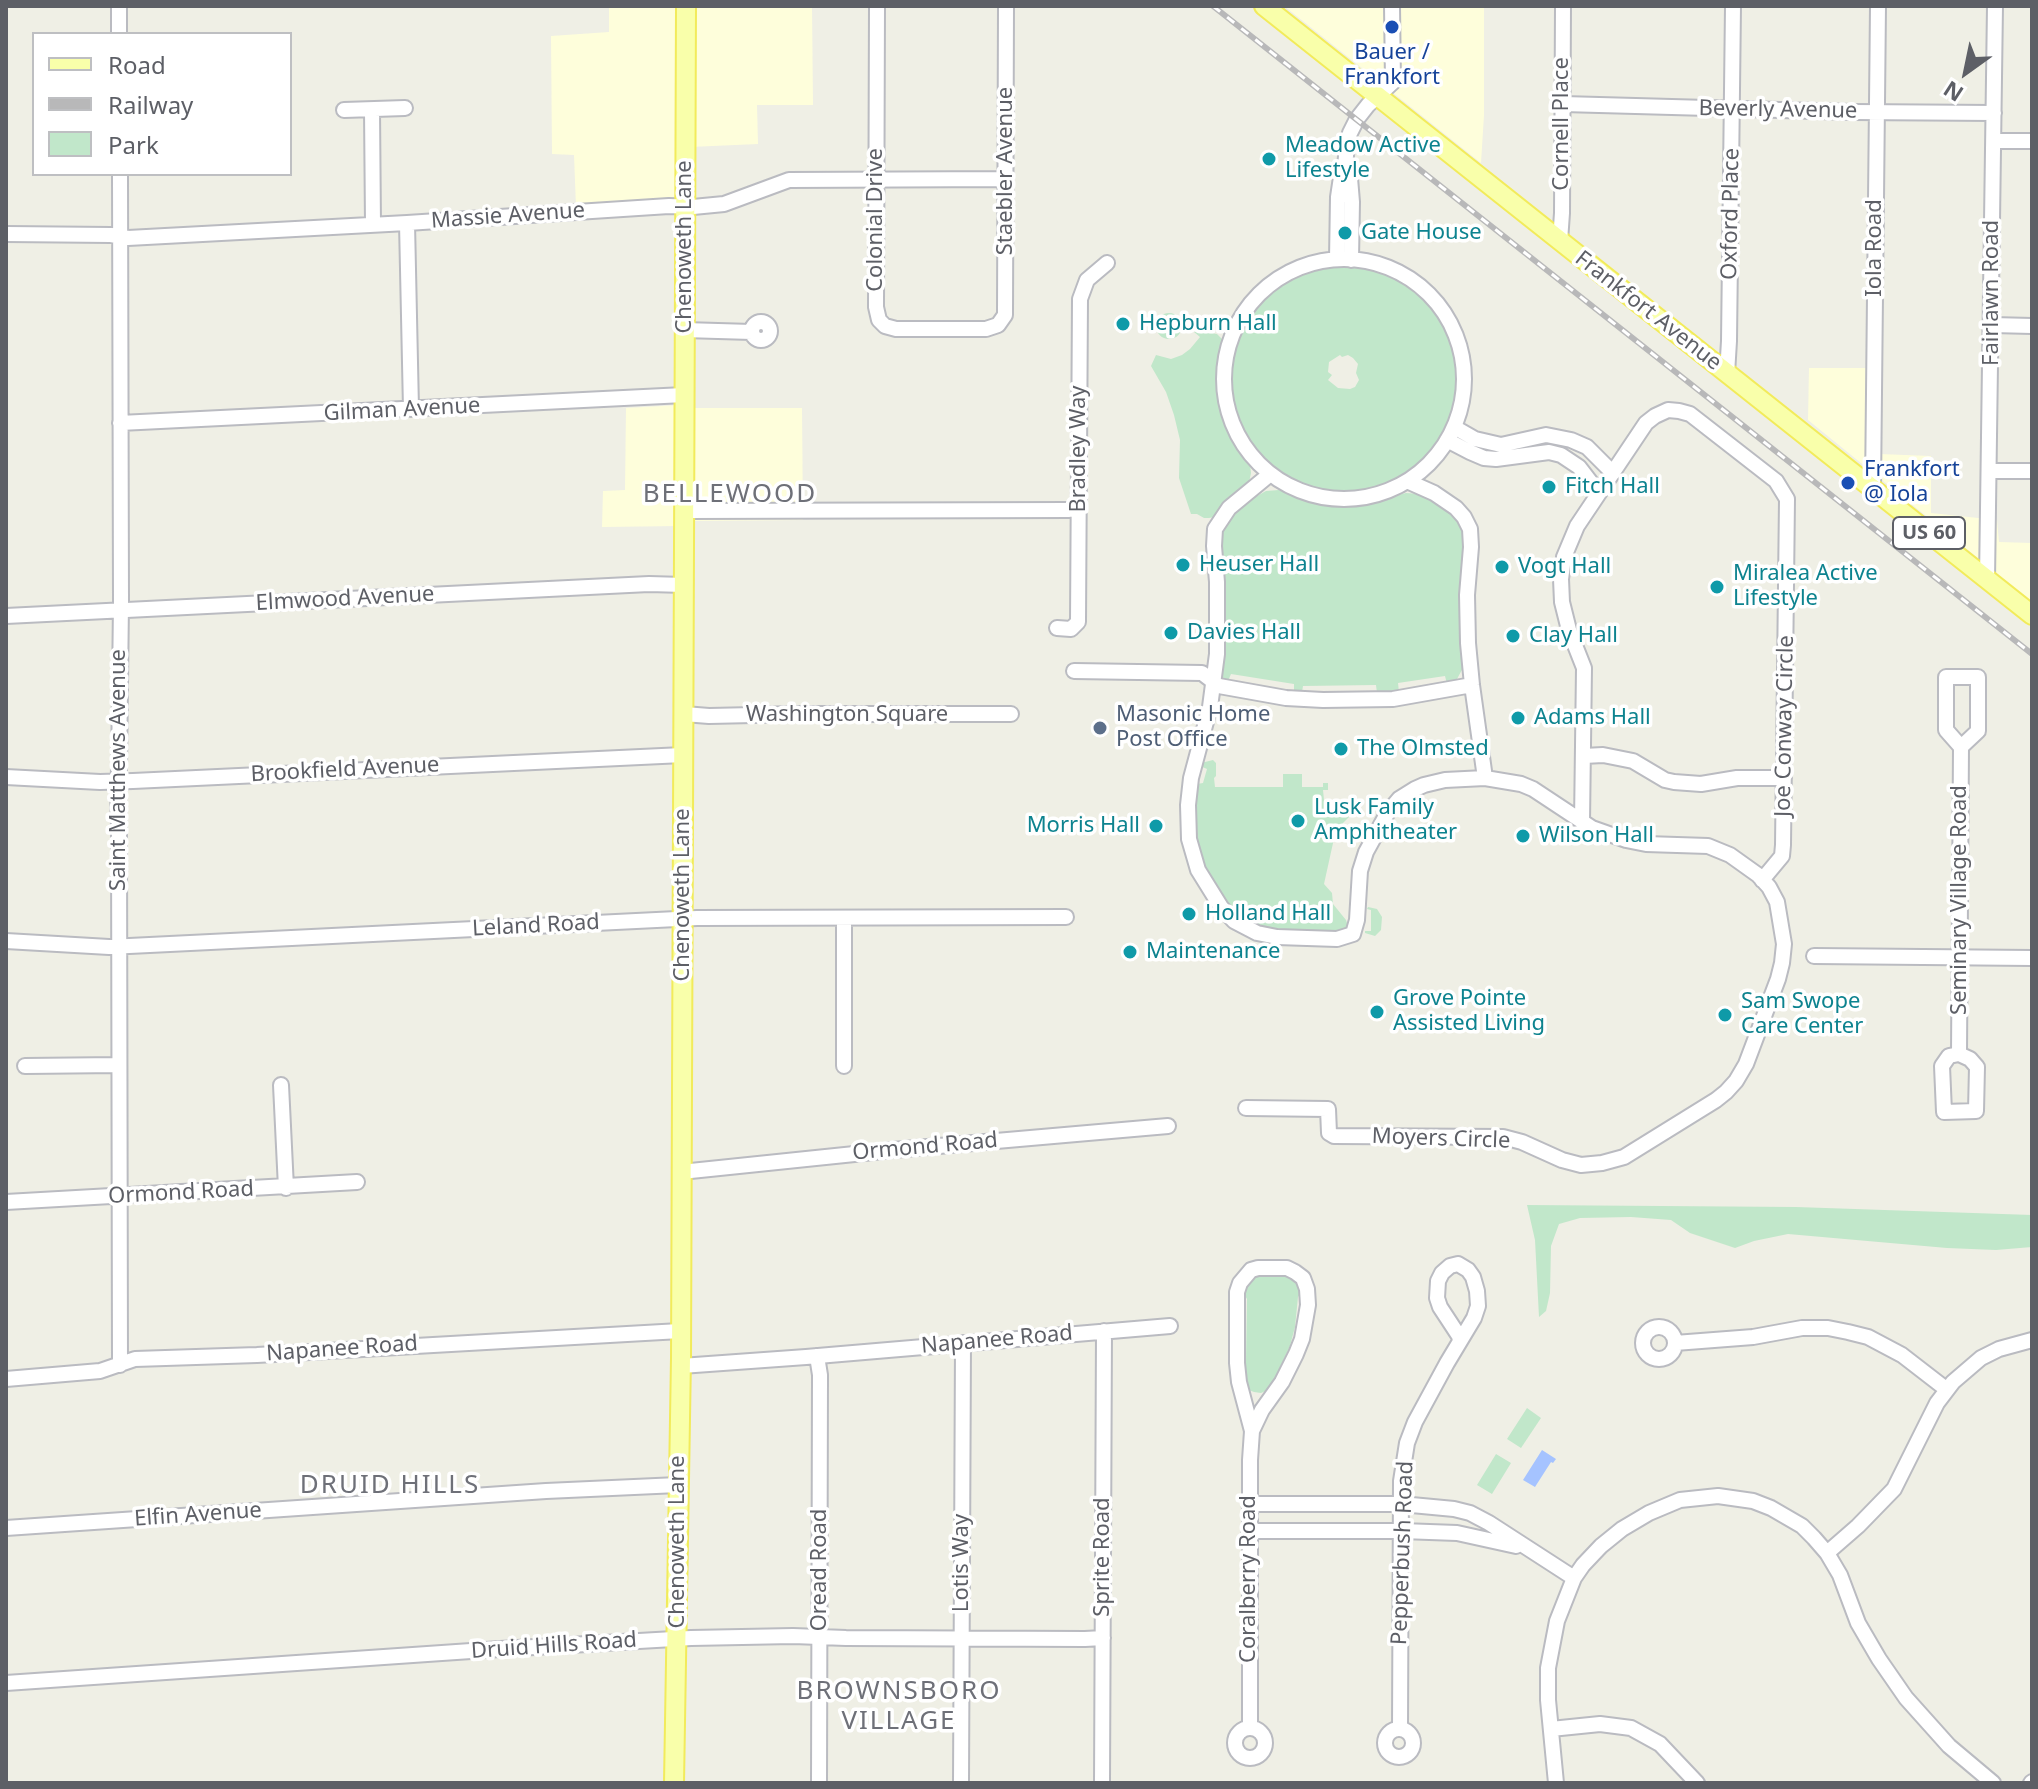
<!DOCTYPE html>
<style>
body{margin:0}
#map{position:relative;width:2038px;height:1789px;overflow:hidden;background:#efefe5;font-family:"Noto Sans",sans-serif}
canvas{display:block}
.frame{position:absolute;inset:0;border:8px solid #5d5f66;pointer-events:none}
.legend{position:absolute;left:32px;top:32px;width:260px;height:144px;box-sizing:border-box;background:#fff;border:2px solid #bebfc2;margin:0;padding:10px 14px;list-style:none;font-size:24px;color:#5d5f66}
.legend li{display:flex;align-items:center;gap:16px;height:40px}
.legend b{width:40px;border:2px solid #bebfc2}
.north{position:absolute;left:1926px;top:32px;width:80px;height:80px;-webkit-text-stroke:6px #fff;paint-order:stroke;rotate:213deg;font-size:22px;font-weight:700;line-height:32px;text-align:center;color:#5d5f66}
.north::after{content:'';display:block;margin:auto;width:28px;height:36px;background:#5d5f66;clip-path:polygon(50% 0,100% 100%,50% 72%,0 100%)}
</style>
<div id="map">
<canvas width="2038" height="1789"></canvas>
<div class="frame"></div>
<ul class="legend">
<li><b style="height:10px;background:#f9ffaa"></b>Road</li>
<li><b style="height:10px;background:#b8b8b9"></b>Railway</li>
<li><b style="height:22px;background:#c1e7ca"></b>Park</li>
</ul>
<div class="north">N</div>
</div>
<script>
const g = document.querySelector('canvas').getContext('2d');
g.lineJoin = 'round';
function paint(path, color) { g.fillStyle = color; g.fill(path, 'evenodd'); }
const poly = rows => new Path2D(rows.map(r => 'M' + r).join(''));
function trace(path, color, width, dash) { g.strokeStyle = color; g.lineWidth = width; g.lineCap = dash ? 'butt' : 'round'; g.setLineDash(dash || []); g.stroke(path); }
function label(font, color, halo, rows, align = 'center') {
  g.font = font + ' "Noto Sans",sans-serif'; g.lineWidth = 7; g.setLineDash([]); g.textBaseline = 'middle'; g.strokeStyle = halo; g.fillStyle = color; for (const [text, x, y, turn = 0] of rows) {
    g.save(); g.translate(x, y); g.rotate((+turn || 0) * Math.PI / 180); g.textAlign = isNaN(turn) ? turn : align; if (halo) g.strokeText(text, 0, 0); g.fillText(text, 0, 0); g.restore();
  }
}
const commercial = poly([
 [609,6,679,6,679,200,576,207,574,155,552,154,551,36,609,32],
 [692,6,812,6,813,105,757,105,758,144,690,147],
 [1284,6,1484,6,1484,115,1481,163],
 [1809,368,1878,368,1879,454,1931,456,1931,513,1997,520,1999,542,2032,543,2032,602,1808,420],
 [680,405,680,526,602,527,603,491,625,490,626,408],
 [692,408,802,408,803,520,691,521]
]);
const green = poly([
 [1347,262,1366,265,1385,270,1410,283,1425,295,1443,318,1455,344,1460,363,1461,382,1459,401,1450,429,1440,445,1421,467,1397,483,1379,490,1341,495,1304,488,1278,474,1263,462,1240,431,1233,413,1228,385,1228,366,1235,338,1243,321,1254,305,1275,285,1291,275,1318,265],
 [1340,355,1342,357,1348,355,1353,358,1358,364,1356,373,1359,380,1355,387,1350,389,1338,388,1328,380,1332,375,1328,372,1329,362],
 '1156 326a13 13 0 1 1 26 0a13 13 0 1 1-26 0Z',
 [1199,331,1217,334,1222,339,1223,345,1219,364,1218,385,1222,409,1231,434,1250,464,1251,473,1249,483,1215,517,1209,518,1204,518,1197,514,1191,514,1179,478,1180,440,1174,415,1166,392,1151,366,1156,355,1171,359,1182,355,1190,349,1200,337,1194,332],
 [1279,490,1314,502,1355,506,1406,493,1421,494,1443,504,1460,522,1466,544,1462,569,1464,666,1457,679,1447,684,1445,676,1398,683,1399,692,1377,693,1376,685,1303,686,1302,692,1294,692,1294,684,1231,674,1228,681,1221,677,1219,552,1222,528,1231,514,1248,501,1266,491],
 [1213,760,1216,763,1216,776,1214,778,1215,787,1283,787,1283,774,1302,774,1302,787,1323,787,1323,783,1328,783,1328,790,1323,790,1324,800,1341,801,1341,806,1350,806,1350,802,1353,802,1351,815,1343,823,1341,831,1335,834,1324,884,1332,893,1333,904,1346,920,1348,926,1346,932,1339,934,1271,932,1233,913,1207,877,1193,831,1197,784,1203,783,1207,769,1200,766,1201,763],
 [1368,907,1377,909,1382,917,1381,930,1375,936,1365,933,1365,931,1371,931,1371,910,1367,909],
 [1527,1205,1796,1207,2032,1215,2032,1247,1996,1250,1947,1248,1788,1234,1754,1241,1735,1248,1690,1233,1671,1220,1631,1217,1580,1218,1559,1224,1551,1246,1550,1293,1546,1311,1539,1317,1535,1240],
 [1284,1271,1297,1278,1301,1293,1298,1297,1295,1327,1290,1346,1280,1367,1279,1375,1268,1390,1261,1393,1254,1392,1249,1390,1245,1381,1243,1364,1246,1361,1247,1299,1243,1292,1251,1275],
 [1527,1408,1541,1418,1521,1448,1507,1439],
 [1496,1454,1511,1463,1492,1494,1477,1485]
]);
const water = poly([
 [1542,1450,1556,1459,1553,1463,1551,1462,1535,1487,1523,1480]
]);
const minor = poly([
 [877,6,876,307,879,320,885,326,896,329,986,329,998,325,1005,315,1006,6],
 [119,34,119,6],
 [1563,104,1853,112,1994,113],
 [344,110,405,108],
 [372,110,373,225],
 [1994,141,2032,141],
 [1345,169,1350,178,1352,202,1351,260],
 [407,223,411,409],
 [6,234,111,235,128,238,407,223,669,206,693,207,724,204,789,180,1006,179],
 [1560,241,1562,213,1563,6],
 '1224 379a120 120 0 1 1 240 0a120 120 0 1 1-240 0Z',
 [1337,259,1338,197,1341,177,1345,169,1347,143,1350,133,1357,119,1368,105,1393,82,1392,6],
 '752 331a9 9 0 1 1 18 0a9 9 0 1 1-18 0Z',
 [1992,325,2032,326],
 [684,330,752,332],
 [1727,374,1729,341,1733,6],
 [120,423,684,395],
 [1454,427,1475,439,1501,445,1546,435,1571,440,1587,447,1613,473],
 [1447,440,1470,452,1484,458,1496,459,1549,452,1561,455,1579,467,1599,493],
 [1990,471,2032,471],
 [1407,481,1434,493,1456,508,1464,517,1470,529,1471,547,1467,595,1468,643,1472,685,1485,778],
 [1873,489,1878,6],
 [684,511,1069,510],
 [1987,580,1995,6],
 [6,616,649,584,684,585],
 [1057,628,1071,629,1078,622,1080,299,1087,280,1107,263],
 [1074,671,1202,673,1219,686,1286,698,1323,700,1393,699,1472,685],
 [684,714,709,716,799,714,1011,714],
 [1584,756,1603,755,1633,761,1665,780,1674,782,1701,784,1737,778,1784,778],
 [6,777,100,782,133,781,683,755],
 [1582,822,1584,668,1569,630,1562,602,1561,579,1564,557,1577,526,1646,423,1655,416,1668,410,1679,411,1690,414,1776,481,1787,499,1783,845,1782,856,1762,880],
 [6,941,109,947,697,918,1066,917],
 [1814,956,2032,958],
 [1959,1054,1961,747,1946,730,1946,677,1978,677,1978,731,1961,747],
 [1959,1054,1970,1059,1977,1067,1976,1111,1944,1112,1942,1066,1949,1056,1959,1054],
 [25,1066,119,1065],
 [844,1066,844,918],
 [281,1085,286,1188],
 [1246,1108,1328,1109,1329,1133,1334,1136,1503,1137,1522,1142,1562,1160,1581,1165,1602,1163,1624,1157,1716,1100,1726,1092,1736,1081,1746,1064,1778,979,1782,963,1784,944,1777,902,1769,887,1758,875,1730,855,1708,846,1646,844,1626,840,1592,828,1533,789,1521,784,1485,778,1445,780,1424,785,1415,789,1399,799,1388,812,1366,852,1360,871,1357,920,1353,934,1337,939,1277,937,1257,933,1234,921,1221,907,1198,870,1189,839,1188,805,1191,778,1210,707,1217,654,1217,582,1214,546,1215,529,1229,508,1269,475],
 [681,1172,893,1150,1168,1126],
 [6,1202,357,1182],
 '1643 1343a16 16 0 1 1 32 0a16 16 0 1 1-32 0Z',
 [1675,1343,1753,1337,1802,1328,1828,1328,1848,1332,1868,1337,1902,1355,1946,1389],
 [817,1356,820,1375,819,1783],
 [120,1365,119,828,118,791,119,769,121,603,120,174],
 [681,1366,806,1357,1170,1326],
 [6,1379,100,1371,135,1359,257,1355,680,1331],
 [1249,1504,1401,1504,1454,1509,1470,1513,1489,1523,1574,1578],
 [6,1528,546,1491,678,1485],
 [1249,1531,1402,1531,1457,1533,1516,1546],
 [1827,1553,1858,1526,1894,1489,1937,1403,1953,1382,1981,1358,1999,1349,2032,1340],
 [6,1683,500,1649,691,1638,793,1636,846,1638,1085,1639,1103,1638],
 [1250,1728,1250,1460,1252,1431,1262,1410,1282,1382,1296,1354,1302,1339,1308,1305,1307,1289,1303,1278,1295,1272,1287,1268,1258,1268,1251,1270,1240,1283,1237,1292,1237,1363,1239,1382,1252,1431],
 '1235 1743a15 15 0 1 1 30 0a15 15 0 1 1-30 0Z',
 [1400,1729,1401,1481,1407,1443,1415,1422,1447,1363,1474,1318,1478,1306,1477,1291,1473,1277,1468,1270,1458,1264,1450,1266,1442,1273,1438,1281,1437,1298,1440,1307,1459,1336,1460,1341],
 [1551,1729,1600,1724,1631,1728,1660,1744,1697,1783],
 '1385 1743a14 14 0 1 1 28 0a14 14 0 1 1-28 0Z',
 [961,1783,963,1343],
 [1102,1783,1104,1331],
 [1556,1783,1548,1700,1548,1668,1557,1621,1574,1578,1583,1565,1601,1546,1622,1529,1649,1513,1680,1500,1718,1496,1753,1501,1771,1508,1802,1526,1814,1538,1827,1553,1840,1575,1858,1623,1879,1659,1906,1698,1949,1746,1993,1783],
 [2031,1783,2032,1782]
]);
const major = poly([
 [1264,6,2032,615],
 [674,1783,681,1358,686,6]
]);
const rail = poly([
 [1213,6,2032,654]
]);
const markers = [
 [1392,27,8,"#1a4fb4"],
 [1269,159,8,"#0f9aa8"],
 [1345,233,8,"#0f9aa8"],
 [1123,324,8,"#0f9aa8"],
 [1848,483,8,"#1a4fb4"],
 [1549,487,8,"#0f9aa8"],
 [1183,565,8,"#0f9aa8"],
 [1502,567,8,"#0f9aa8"],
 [1717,587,8,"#0f9aa8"],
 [1171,633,8,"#0f9aa8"],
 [1513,636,8,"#0f9aa8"],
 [1518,718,8,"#0f9aa8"],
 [1100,728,8,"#5c6f8a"],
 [1341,749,8,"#0f9aa8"],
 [1298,821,8,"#0f9aa8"],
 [1156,826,8,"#0f9aa8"],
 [1523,836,8,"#0f9aa8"],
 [1189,914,8,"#0f9aa8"],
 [1130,952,8,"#0f9aa8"],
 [1377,1012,8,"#0f9aa8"],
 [1725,1015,8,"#0f9aa8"]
];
const shields = [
 [1929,533,72]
];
const shieldNames = [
 ["US 60",1929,533]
];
const transitNames = [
 ["Bauer /",1392,53],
 ["Frankfort",1392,78],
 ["Frankfort",1864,470,"left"],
 ["@ Iola",1864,495,"left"]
];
const streetNames = [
 ["Beverly Avenue",1778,110,1],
 ["Cornell Place",1562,124,-90],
 ["Staebler Avenue",1006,171,-90],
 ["Oxford Place",1731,214,-89],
 ["Massie Avenue",508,216,-4],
 ["Colonial Drive",876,220,-90],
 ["Chenoweth Lane",685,247,-90],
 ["Iola Road",1875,248,-90],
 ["Fairlawn Road",1992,293,-90],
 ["Frankfort Avenue",1648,311,38],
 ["Gilman Avenue",402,410,-3],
 ["Bradley Way",1079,449,-90],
 ["Elmwood Avenue",345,599,-3],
 ["Washington Square",847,715],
 ["Joe Conway Circle",1785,726,-89],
 ["Saint Matthews Avenue",119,770,-90],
 ["Brookfield Avenue",345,770,-3],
 ["Chenoweth Lane",683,895,-90],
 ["Seminary Village Road",1960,900,-90],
 ["Leland Road",536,926,-3],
 ["Moyers Circle",1441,1139,2],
 ["Ormond Road",925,1147,-5],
 ["Ormond Road",181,1193,-3],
 ["Napanee Road",997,1340,-5],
 ["Napanee Road",342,1349,-4],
 ["Elfin Avenue",198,1515,-4],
 ["Chenoweth Lane",678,1542,-90],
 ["Pepperbush Road",1403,1553,-88],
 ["Sprite Road",1103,1557,-90],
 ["Lotis Way",962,1563,-90],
 ["Oread Road",820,1570,-90],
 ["Coralberry Road",1249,1579,-90],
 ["Druid Hills Road",554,1646,-4]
];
const cultureNames = [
 ["Meadow Active",1285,146],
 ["Lifestyle",1285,171],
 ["Gate House",1361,233],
 ["Hepburn Hall",1139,324],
 ["Fitch Hall",1565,487],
 ["Heuser Hall",1199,565],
 ["Vogt Hall",1518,567],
 ["Miralea Active",1733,574],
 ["Lifestyle",1733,599],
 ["Davies Hall",1187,633],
 ["Clay Hall",1529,636],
 ["Adams Hall",1534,718],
 ["The Olmsted",1357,749],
 ["Lusk Family",1314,808],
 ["Amphitheater",1314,833],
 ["Morris Hall",1140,826,"right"],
 ["Wilson Hall",1539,836],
 ["Holland Hall",1205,914],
 ["Maintenance",1146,952],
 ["Grove Pointe",1393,999],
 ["Assisted Living",1393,1024],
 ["Sam Swope",1741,1002],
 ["Care Center",1741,1027]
];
const serviceNames = [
 ["Masonic Home",1116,715],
 ["Post Office",1116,740]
];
const quarterNames = [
 ["BELLEWOOD",730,495],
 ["DRUID HILLS",390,1486],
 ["BROWNSBORO",899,1692],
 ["VILLAGE",899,1722]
];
paint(commercial, '#fefedb');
paint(green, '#c1e7ca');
paint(water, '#a5c3ff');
trace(minor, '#babbc1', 18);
trace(major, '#f2eb5b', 22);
trace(minor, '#fff', 14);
trace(major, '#f9ffaa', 18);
trace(rail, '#b8b8b9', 6);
trace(rail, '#fff', 3, [9]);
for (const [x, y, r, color] of markers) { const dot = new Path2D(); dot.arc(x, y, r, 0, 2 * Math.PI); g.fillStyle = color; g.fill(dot); trace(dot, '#fff', 3); }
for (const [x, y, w] of shields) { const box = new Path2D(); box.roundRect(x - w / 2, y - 16, w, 32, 6); g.fillStyle = '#fff'; g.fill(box); trace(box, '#5d5f66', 2); }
label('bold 20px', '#5d5f66', null, shieldNames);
label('22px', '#164399', '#fff', transitNames);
label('22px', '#5d5f66', '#fff', streetNames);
label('22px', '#0d838f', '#fff', cultureNames, 'left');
label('22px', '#4e5e75', '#fff', serviceNames, 'left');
g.letterSpacing = '2px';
label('26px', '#6e7078', '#fff', quarterNames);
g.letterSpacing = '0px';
</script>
